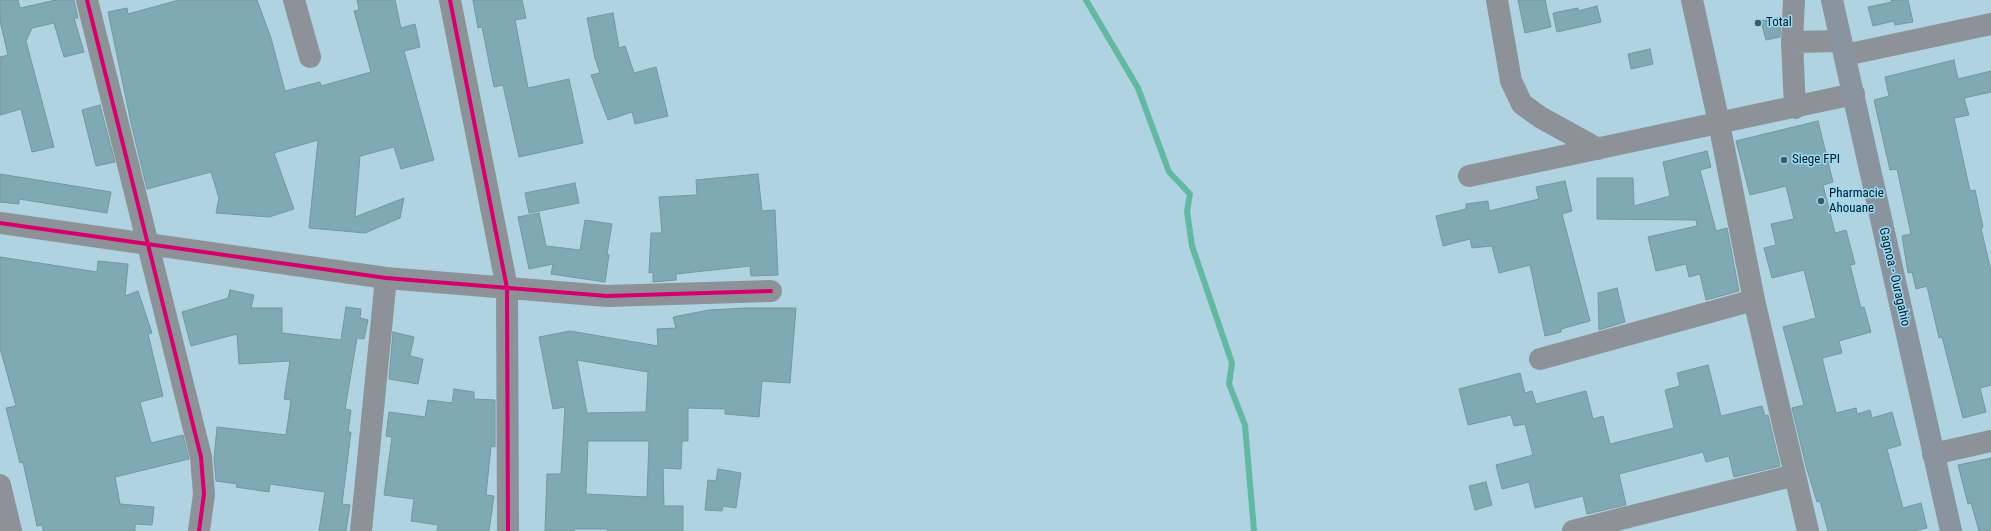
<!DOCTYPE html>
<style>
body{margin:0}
canvas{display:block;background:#afd3e1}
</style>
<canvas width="1991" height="531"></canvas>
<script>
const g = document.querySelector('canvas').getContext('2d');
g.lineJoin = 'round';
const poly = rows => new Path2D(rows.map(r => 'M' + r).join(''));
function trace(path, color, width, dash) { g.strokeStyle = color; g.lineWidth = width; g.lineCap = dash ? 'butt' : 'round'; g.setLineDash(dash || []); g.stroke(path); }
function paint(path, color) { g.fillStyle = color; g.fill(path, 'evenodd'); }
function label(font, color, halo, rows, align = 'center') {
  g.font = font + ' "Roboto Condensed",sans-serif'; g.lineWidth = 3; g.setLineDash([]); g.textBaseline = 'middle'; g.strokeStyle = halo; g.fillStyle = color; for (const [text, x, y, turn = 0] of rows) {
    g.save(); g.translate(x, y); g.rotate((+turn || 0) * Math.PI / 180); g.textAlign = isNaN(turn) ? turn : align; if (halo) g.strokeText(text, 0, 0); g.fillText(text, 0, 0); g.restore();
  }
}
const stream = poly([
 [1086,0,1138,88,1169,172,1190,194,1187,211,1192,246,1232,363,1229,384,1245,425,1254,531]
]);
const building = poly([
 [0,0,18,0,20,8,56,0,74,0,78,18,74,18,84,52,64,57,54,23,32,28,26,41,54,147,32,152,21,109,0,115,0,57,8,55,0,21,0,0],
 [179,0,257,0,271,38,285,91,320,82,321,86,371,72,354,11,359,10,357,0,395,0,401,28,415,24,420,47,404,51,434,160,401,169,394,147,360,156,355,217,404,198,400,218,365,233,309,228,318,140,274,153,294,209,269,217,216,213,219,198,211,172,147,189,131,123,108,12,127,8,128,14,179,0],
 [473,0,522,0,526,18,515,20,528,88,569,79,583,143,519,157,503,85,494,87,482,27,478,28,473,0],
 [1518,0,1545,0,1551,27,1525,33,1518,0],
 [1891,0,1908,0,1913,22,1895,25,1894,21,1873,26,1868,7,1892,2,1891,0],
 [1597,6,1601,22,1557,32,1553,13,1578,8,1578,11,1597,6],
 [613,13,619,48,625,46,634,73,656,67,668,116,635,124,632,112,608,120,591,75,600,73,595,58,587,18,613,13],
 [1781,17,1780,37,1766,40,1761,21,1781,17],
 [1650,49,1653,64,1631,69,1628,54,1650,49],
 [1954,60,1958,79,1991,71,1991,92,1964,98,1969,115,1954,118,1970,191,1975,190,1983,227,1981,228,1991,271,1991,385,1980,388,1986,412,1963,418,1942,337,1939,338,1927,286,1916,289,1912,272,1908,273,1902,236,1911,234,1897,169,1890,170,1874,100,1889,96,1885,77,1954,60],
 [100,105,115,162,96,166,82,110,100,105],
 [1818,121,1833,182,1823,185,1835,233,1846,230,1855,264,1850,265,1861,308,1864,307,1871,332,1839,341,1842,353,1822,358,1836,413,1856,408,1857,414,1870,410,1872,418,1892,412,1901,445,1887,449,1903,508,1921,503,1927,528,1914,531,1828,531,1820,501,1817,502,1807,470,1792,408,1804,405,1783,327,1816,318,1804,270,1772,278,1764,248,1776,245,1771,224,1794,219,1786,186,1750,195,1736,141,1818,121],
 [1707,151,1711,167,1700,170,1716,231,1727,228,1739,291,1706,300,1700,274,1689,277,1686,264,1656,271,1648,237,1697,226,1696,220,1597,219,1597,178,1633,178,1634,206,1670,196,1663,162,1707,151],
 [0,174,111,192,107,213,19,199,19,204,0,202,0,174],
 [758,174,762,211,775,210,778,275,751,276,750,266,676,274,676,280,653,282,653,272,649,273,651,233,662,233,659,197,697,195,696,180,758,174],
 [1565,181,1572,211,1562,214,1590,321,1561,329,1561,332,1545,336,1530,265,1499,273,1492,246,1472,248,1470,239,1443,246,1436,216,1466,209,1466,204,1488,201,1489,211,1539,199,1536,187,1565,181],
 [575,183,579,203,529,213,525,193,575,183],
 [539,213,546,246,580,250,585,220,612,224,607,254,609,255,605,282,551,274,553,264,529,269,518,217,539,213],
 [0,257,97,272,98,261,128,264,125,296,138,291,152,333,148,334,163,396,140,402,151,443,183,435,189,459,115,477,120,504,154,507,152,525,135,524,135,531,43,531,42,525,37,526,23,462,20,463,6,408,16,406,0,348,0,257],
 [1617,288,1625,322,1599,330,1598,293,1617,288],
 [230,290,254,295,251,308,282,308,282,333,341,340,346,307,361,309,360,318,368,320,364,339,357,338,345,409,351,410,348,432,351,432,342,504,350,505,346,531,319,531,325,492,270,484,269,492,236,487,237,484,216,481,214,459,217,427,286,435,291,400,284,399,290,361,239,364,237,334,191,346,182,312,228,298,230,290],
 [747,308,796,308,790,383,762,381,759,417,725,414,725,409,688,408,688,441,682,441,681,469,663,468,664,506,683,506,683,531,607,531,607,529,574,529,574,531,545,531,547,474,561,474,565,407,553,409,539,337,570,331,658,346,657,329,676,328,673,317,709,310,747,308],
 [577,360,648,372,646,412,587,413,577,360],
 [588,441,649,441,647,497,586,494,588,441],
 [393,332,414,337,410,356,423,359,418,384,389,379,393,332],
 [1708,365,1721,416,1762,406,1765,416,1768,415,1780,466,1734,477,1729,456,1706,462,1703,452,1619,474,1626,505,1587,514,1583,496,1535,508,1529,482,1502,489,1496,465,1533,455,1525,424,1514,426,1511,415,1468,425,1459,389,1520,373,1525,393,1532,391,1536,404,1586,391,1593,419,1603,416,1610,444,1674,428,1665,390,1680,386,1677,373,1708,365],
 [454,389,474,392,474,399,495,400,495,447,491,446,486,495,494,496,489,531,437,531,438,525,411,521,414,499,384,495,392,437,386,436,389,412,425,417,428,400,452,403,454,389],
 [1991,458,1991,531,1979,531,1971,503,1968,504,1958,465,1991,458],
 [718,469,741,473,736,508,723,506,722,511,705,510,708,480,716,481,718,469],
 [1486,482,1492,505,1475,510,1469,486,1486,482]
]);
const minor = poly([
 [87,0,201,457,204,494,199,531],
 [294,0,310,57],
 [450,0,507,288,508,531],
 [1497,0,1511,81,1522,104,1540,117,1598,149],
 [1692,0,1719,123,1754,300,1795,475],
 [1794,0,1792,42,1795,108],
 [1792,42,1841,41],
 [1845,55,1991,24],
 [1469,176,1854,94],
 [0,223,386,278,607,296,771,291],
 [1540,359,1754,300],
 [1933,454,1991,441],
 [0,485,11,531],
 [361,531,386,278],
 [1573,531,1795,475,1808,531]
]);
const major = poly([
 [1832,0,1951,531]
]);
const cycleway = poly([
 [87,0,201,457,204,494,199,531],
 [450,0,507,288,508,531],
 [0,223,386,278,607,296,771,291]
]);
const markers = [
 [1758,23,4,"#3d5964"],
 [1784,160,4,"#3d5964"],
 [1821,201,4,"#3d5964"]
];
const poiNames = [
 ["Total",1766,23],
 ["Siege FPI",1792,160],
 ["Pharmacie",1829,194],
 ["Ahouane",1829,209]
];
const streetNames = [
 ["Gagnoa - Ouragahio",1894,277,77]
];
trace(stream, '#63b8a2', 6);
paint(building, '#7faab4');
trace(building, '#76969e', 1);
trace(minor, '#8d9298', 22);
trace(major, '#89949e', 22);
trace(cycleway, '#d6006c', 4);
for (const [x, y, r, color] of markers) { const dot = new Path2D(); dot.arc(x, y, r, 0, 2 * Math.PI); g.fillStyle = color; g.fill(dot); trace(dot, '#9adbf6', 1.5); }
label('13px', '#001721', '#9adbf6', poiNames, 'left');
label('13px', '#001721', '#9adbf6', streetNames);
</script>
